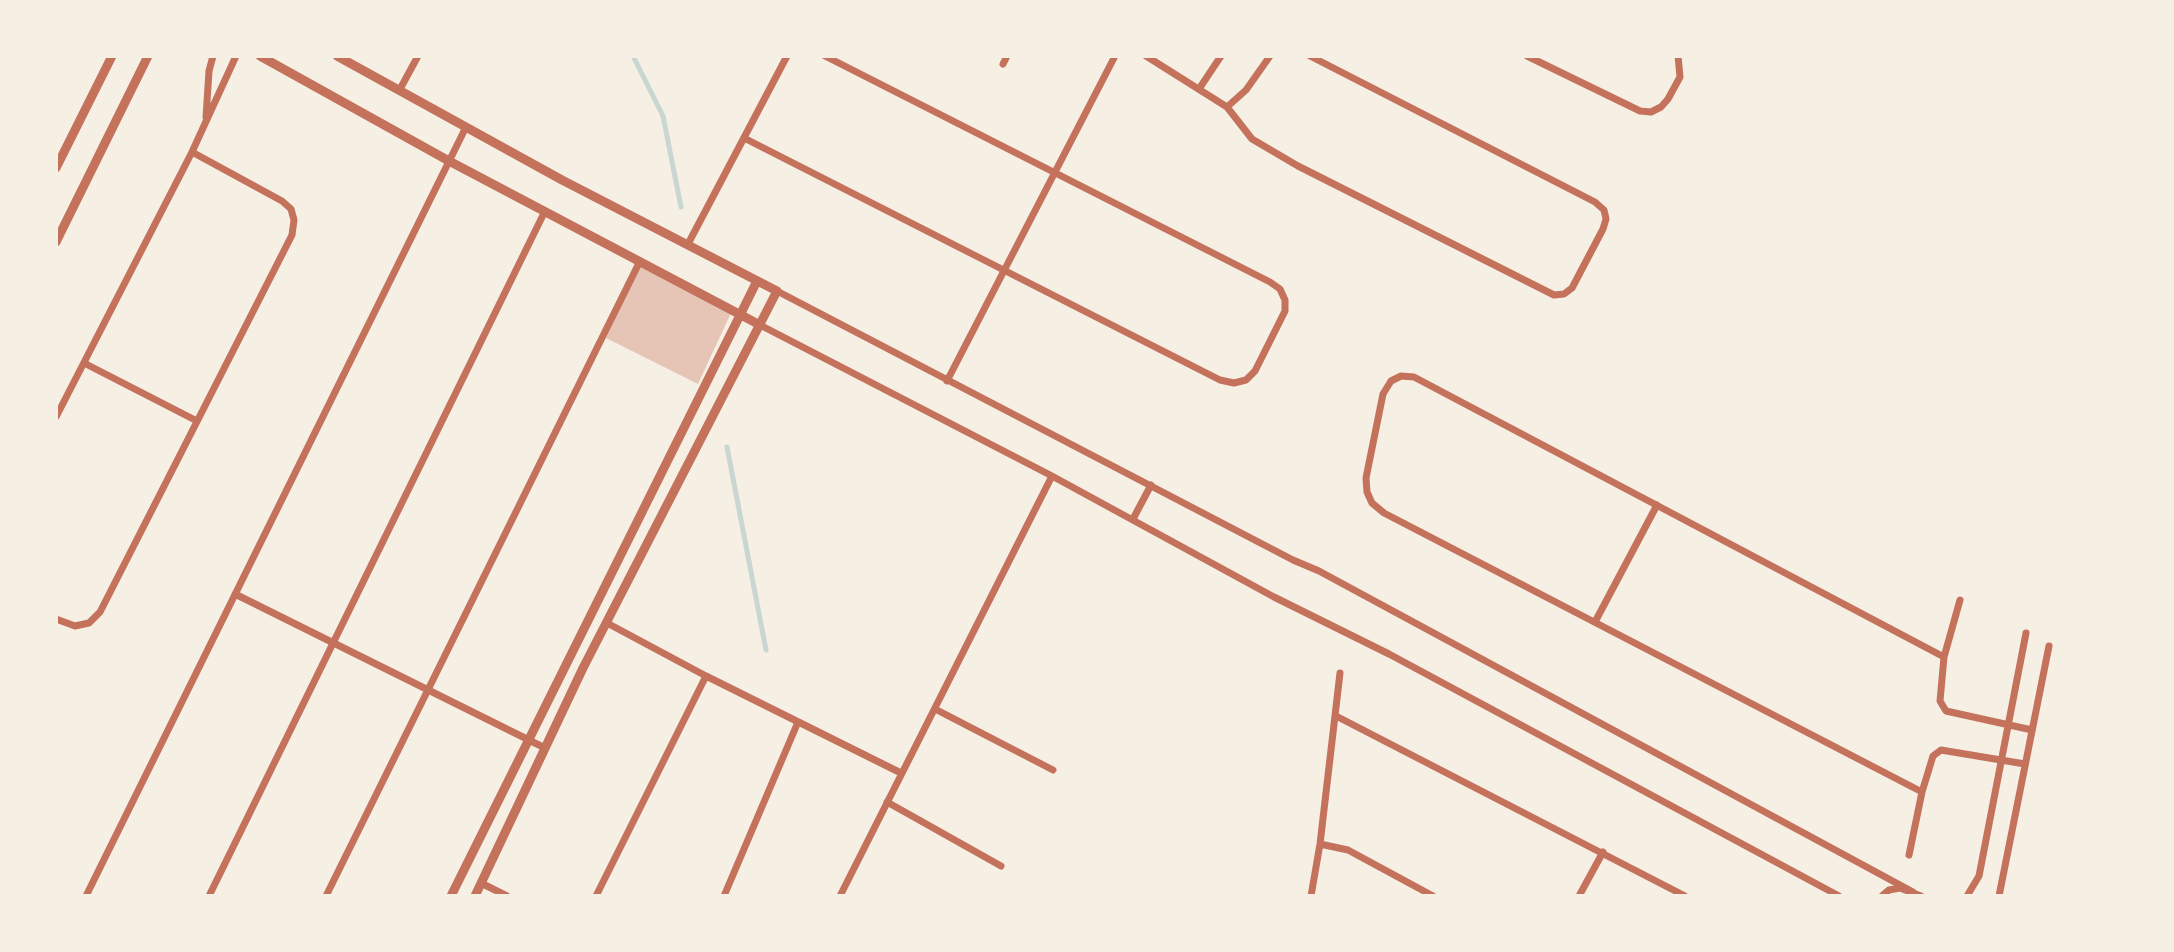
<!DOCTYPE html>
<style>
body{margin:0}
#map{position:relative;width:2174px;height:952px;overflow:hidden;background:#f6efe4;font-family:Jost,sans-serif}
canvas{display:block}
.frame{position:absolute;inset:0;border:58px solid #f6efe4;pointer-events:none}
</style>
<div id="map">
<canvas width="2174" height="952"></canvas>
<div class="frame"></div>
</div>
<script>
const g = document.querySelector('canvas').getContext('2d');
g.lineJoin = 'round';
const poly = rows => new Path2D(rows.map(r => 'M' + r).join(''));
function trace(path, color, width, dash) { g.strokeStyle = color; g.lineWidth = width; g.lineCap = dash ? 'butt' : 'round'; g.setLineDash(dash || []); g.stroke(path); }
function paint(path, color) { g.fillStyle = color; g.fill(path, 'evenodd'); }
const stream = poly([
 [633,56,663,116,681,207],
 [727,447,766,650]
]);
const building = poly([
 [640,266,731,313,698,384,606,338]
]);
const minor = poly([
 [1146,56,1227,107,1252,139,1298,166,1554,295,1564,294,1572,288,1603,229,1606,219,1604,210,1595,202,1310,56],
 [1527,56,1640,111,1651,112,1661,107,1668,99,1680,77,1678,56],
 [1003,64,1007,56],
 [1199,89,1221,56],
 [399,91,418,56],
 [1227,107,1246,90,1270,56],
 [206,117,209,71,213,56],
 [744,138,1220,380,1234,383,1246,380,1255,371,1285,311,1285,300,1280,289,1270,282,825,56],
 [688,244,787,56],
 [777,291,1293,560,1319,571,1913,892],
 [760,325,1052,476,1274,597,1389,654,1839,896],
 [84,363,197,421],
 [947,381,1115,56],
 [56,417,192,152,236,56],
 [1133,519,1151,485],
 [235,594,545,748],
 [1960,600,1944,657,1940,701,1946,711,2032,730],
 [56,619,75,626,89,623,100,612,292,235,294,220,291,209,282,201,192,152],
 [1595,622,1657,505],
 [607,623,706,676,901,773],
 [935,709,1053,770],
 [1336,716,1685,896],
 [1922,792,1384,513,1372,503,1367,492,1366,478,1383,394,1391,381,1401,376,1414,377,1944,657],
 [887,802,1001,866],
 [1320,844,1348,850,1433,896],
 [1909,855,1922,792,1933,756,1941,750,2025,764],
 [481,883,507,896],
 [86,896,466,127],
 [209,896,545,211],
 [326,896,640,261],
 [596,896,706,676],
 [724,896,798,722],
 [840,896,1052,476],
 [1311,896,1320,844,1340,673],
 [1579,896,1603,852],
 [1882,896,1889,890,1900,888,1921,896],
 [1967,896,1979,876,2026,633],
 [1999,896,2049,646]
]);
const tertiary = poly([
 [260,56,449,161,760,325],
 [337,56,562,180,777,291,583,668,475,896],
 [56,168,112,56],
 [56,242,148,56],
 [451,896,757,281]
]);
trace(stream, '#c9d6d2', 5);
paint(building, '#e6c5b7');
trace(minor, '#c5725c', 7);
trace(tertiary, '#c5725c', 9);
</script>
